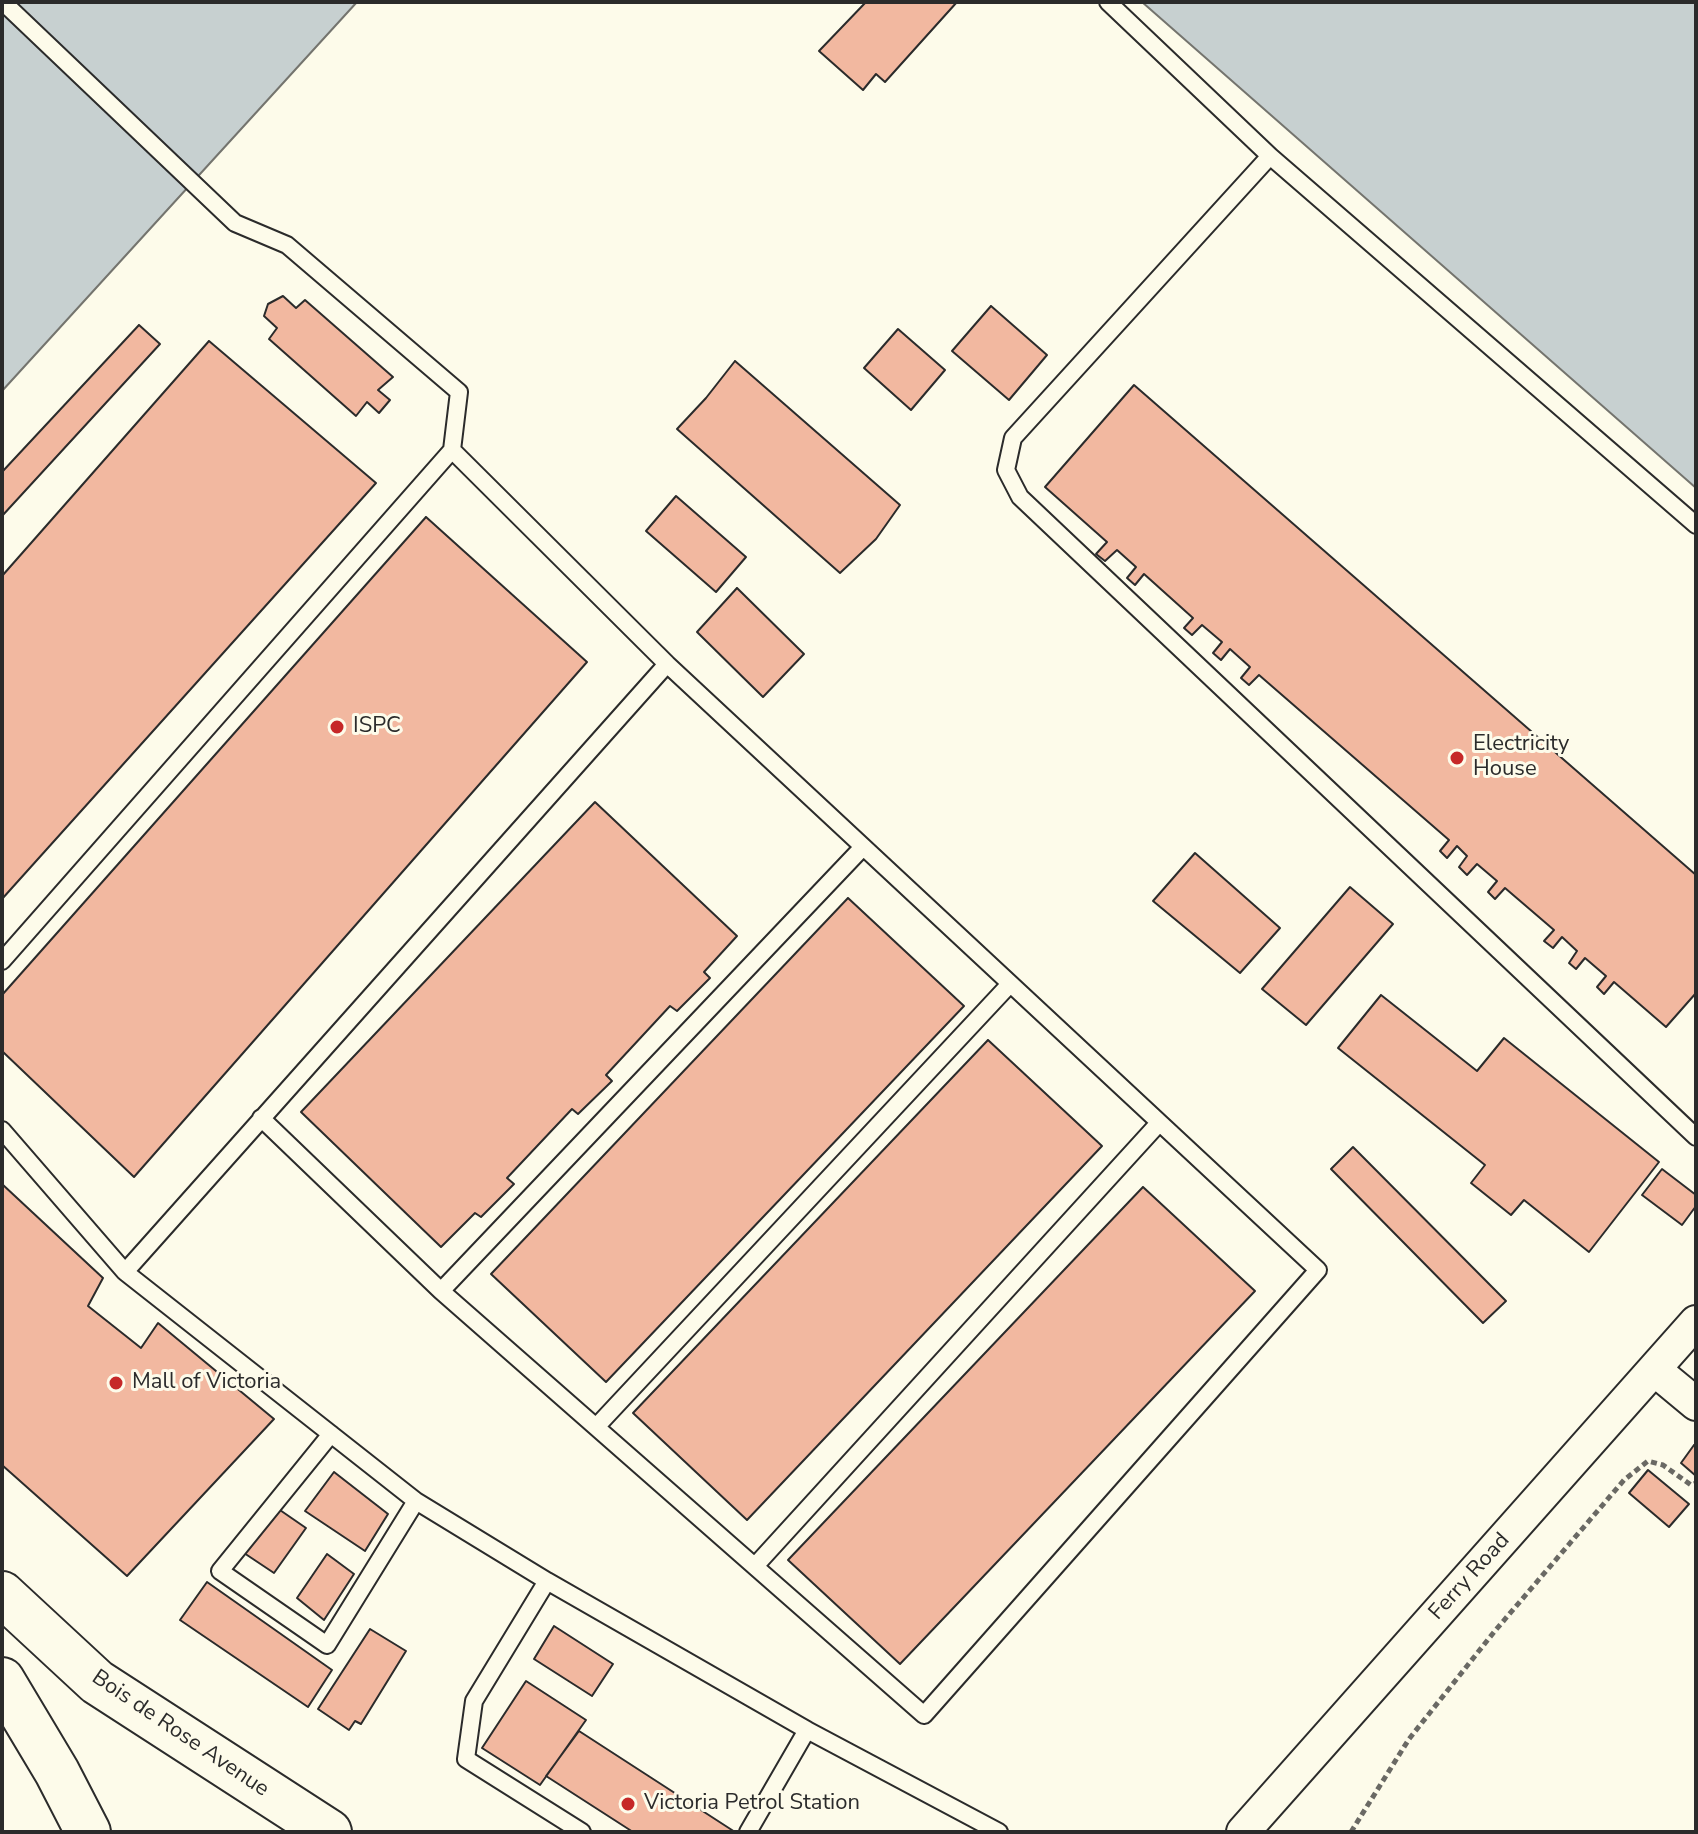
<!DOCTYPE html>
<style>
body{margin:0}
#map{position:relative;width:1698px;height:1834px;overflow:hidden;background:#fdfbea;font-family:"Nunito Sans",sans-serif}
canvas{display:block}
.frame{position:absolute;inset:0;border:4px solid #2b2b2b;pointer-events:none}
</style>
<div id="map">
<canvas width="1698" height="1834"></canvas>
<div class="frame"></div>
</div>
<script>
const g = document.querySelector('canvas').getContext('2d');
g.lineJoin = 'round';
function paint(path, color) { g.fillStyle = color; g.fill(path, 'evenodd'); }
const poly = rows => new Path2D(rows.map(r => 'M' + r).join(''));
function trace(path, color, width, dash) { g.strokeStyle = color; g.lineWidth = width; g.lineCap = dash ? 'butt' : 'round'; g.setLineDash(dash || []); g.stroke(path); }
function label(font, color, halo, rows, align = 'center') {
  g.font = font + ' "Nunito Sans",sans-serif'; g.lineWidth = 6; g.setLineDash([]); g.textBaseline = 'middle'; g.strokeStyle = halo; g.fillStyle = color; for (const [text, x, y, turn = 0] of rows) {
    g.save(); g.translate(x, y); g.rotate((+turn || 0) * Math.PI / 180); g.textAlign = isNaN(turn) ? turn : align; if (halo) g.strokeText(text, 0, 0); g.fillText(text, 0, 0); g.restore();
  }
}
const water = poly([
 [2,2,357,2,2,391,2,2],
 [1142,2,1696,2,1696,488,1142,2]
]);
const building = poly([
 [866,2,957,2,885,82,876,74,863,90,819,51,866,2],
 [283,296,296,308,305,300,393,377,378,390,390,400,379,413,367,402,356,416,269,339,277,328,264,316,268,304,283,296],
 [991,306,1047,355,1009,400,952,351,991,306],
 [139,325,160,344,2,516,2,472,139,325],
 [898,329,945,370,911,410,864,368,898,329],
 [209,341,376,483,2,899,2,576,209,341],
 [735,361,900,505,876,539,840,573,677,429,706,398,735,361],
 [1134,385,1696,875,1696,993,1666,1027,1614,982,1604,994,1597,987,1606,976,1585,958,1576,969,1569,963,1577,951,1562,937,1553,948,1544,941,1554,930,1505,888,1495,899,1488,892,1497,881,1477,864,1467,875,1459,867,1467,856,1457,846,1447,858,1440,851,1449,840,1259,675,1249,685,1241,678,1250,667,1230,649,1221,660,1213,653,1222,642,1202,625,1192,635,1184,628,1193,618,1144,574,1135,585,1127,578,1136,567,1117,550,1105,561,1096,554,1107,542,1045,487,1134,385],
 [676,496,746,557,716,592,646,531,676,496],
 [426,517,587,662,134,1177,2,1051,2,995,426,517],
 [737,588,804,654,763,697,697,632,737,588],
 [595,802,737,936,704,972,710,978,677,1011,670,1006,606,1075,612,1081,578,1114,572,1109,507,1178,514,1184,481,1217,475,1213,441,1247,301,1112,595,802],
 [1195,853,1280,928,1240,973,1153,901,1195,853],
 [1350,887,1393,924,1306,1025,1262,989,1350,887],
 [848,898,964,1006,606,1382,491,1274,848,898],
 [1381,995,1477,1071,1504,1038,1659,1162,1589,1252,1524,1200,1511,1215,1471,1183,1485,1165,1338,1048,1381,995],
 [988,1040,1102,1146,747,1520,633,1413,988,1040],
 [1353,1147,1506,1301,1483,1323,1331,1169,1353,1147],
 [1662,1169,1696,1195,1696,1206,1682,1225,1642,1195,1662,1169],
 [2,1184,103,1278,88,1306,141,1348,158,1323,274,1419,127,1576,2,1465,2,1184],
 [1143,1187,1255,1291,900,1664,788,1560,1143,1187],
 [1694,1445,1696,1447,1696,1476,1681,1463,1694,1445],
 [1648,1470,1689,1504,1669,1527,1629,1493,1648,1470],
 [334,1472,388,1514,365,1551,305,1511,334,1472],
 [277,1508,306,1528,274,1573,244,1553,277,1508],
 [327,1554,354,1574,324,1620,297,1598,327,1554],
 [207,1582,332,1670,308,1707,180,1620,207,1582],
 [554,1626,613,1664,592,1696,534,1659,554,1626],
 [370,1629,406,1651,361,1724,355,1721,349,1730,318,1709,370,1629],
 [526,1681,586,1720,540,1785,482,1748,526,1681],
 [579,1731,735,1832,633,1832,546,1776,579,1731]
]);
const path = poly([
 [1351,1832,1409,1739,1494,1632,1624,1480,1648,1461,1663,1465,1691,1485,1696,1483]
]);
const lane = poly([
 [1108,2,1270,156,1696,525],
 [1270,156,1013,438,1006,470,1020,497,1696,1137],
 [2,961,452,450],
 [261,1118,441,1291,924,1715,1318,1270,667,664],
 [2,1130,125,1272,667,664,452,450,459,392,287,245,235,223,3,2],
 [125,1272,416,1501,547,1581,807,1730,999,1832],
 [441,1291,863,847],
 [597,1426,1010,984],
 [331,1434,220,1571,327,1645,416,1501],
 [756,1565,1159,1123],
 [547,1581,474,1701,466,1759,582,1832],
 [748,1832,807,1730]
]);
const street = poly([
 [1655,1370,1696,1404],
 [1243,1832,1696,1322]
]);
const primary = poly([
 [2,1594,97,1682,329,1832],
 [2,1680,57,1772,88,1832]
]);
const markers = [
 [337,727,8,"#c62828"],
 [1457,758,8,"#c62828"],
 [116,1383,8,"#c62828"],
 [628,1804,8,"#c62828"]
];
const poiNames = [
 ["ISPC",353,727],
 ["Electricity",1473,745],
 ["House",1473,770],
 ["Mall of Victoria",132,1383],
 ["Victoria Petrol Station",644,1804]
];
const streetNames = [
 ["Ferry Road",1470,1577,-48],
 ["Bois de Rose Avenue",180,1734,34]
];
paint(water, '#c7d0d0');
trace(water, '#74746e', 2);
paint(building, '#f2b8a0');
trace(building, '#2b2b2b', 2);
trace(lane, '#2b2b2b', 20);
trace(street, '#2b2b2b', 36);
trace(primary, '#2b2b2b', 48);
trace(path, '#6a6964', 5, [6, 4]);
trace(lane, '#fdfbea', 16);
trace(street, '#fdfbea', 32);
trace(primary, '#fdfbea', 44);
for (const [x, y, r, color] of markers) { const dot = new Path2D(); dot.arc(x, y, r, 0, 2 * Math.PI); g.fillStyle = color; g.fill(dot); trace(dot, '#fdfbea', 3); }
label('22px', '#2b2b2b', '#fdfbea', poiNames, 'left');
label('22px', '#2b2b2b', '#fdfbea', streetNames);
</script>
